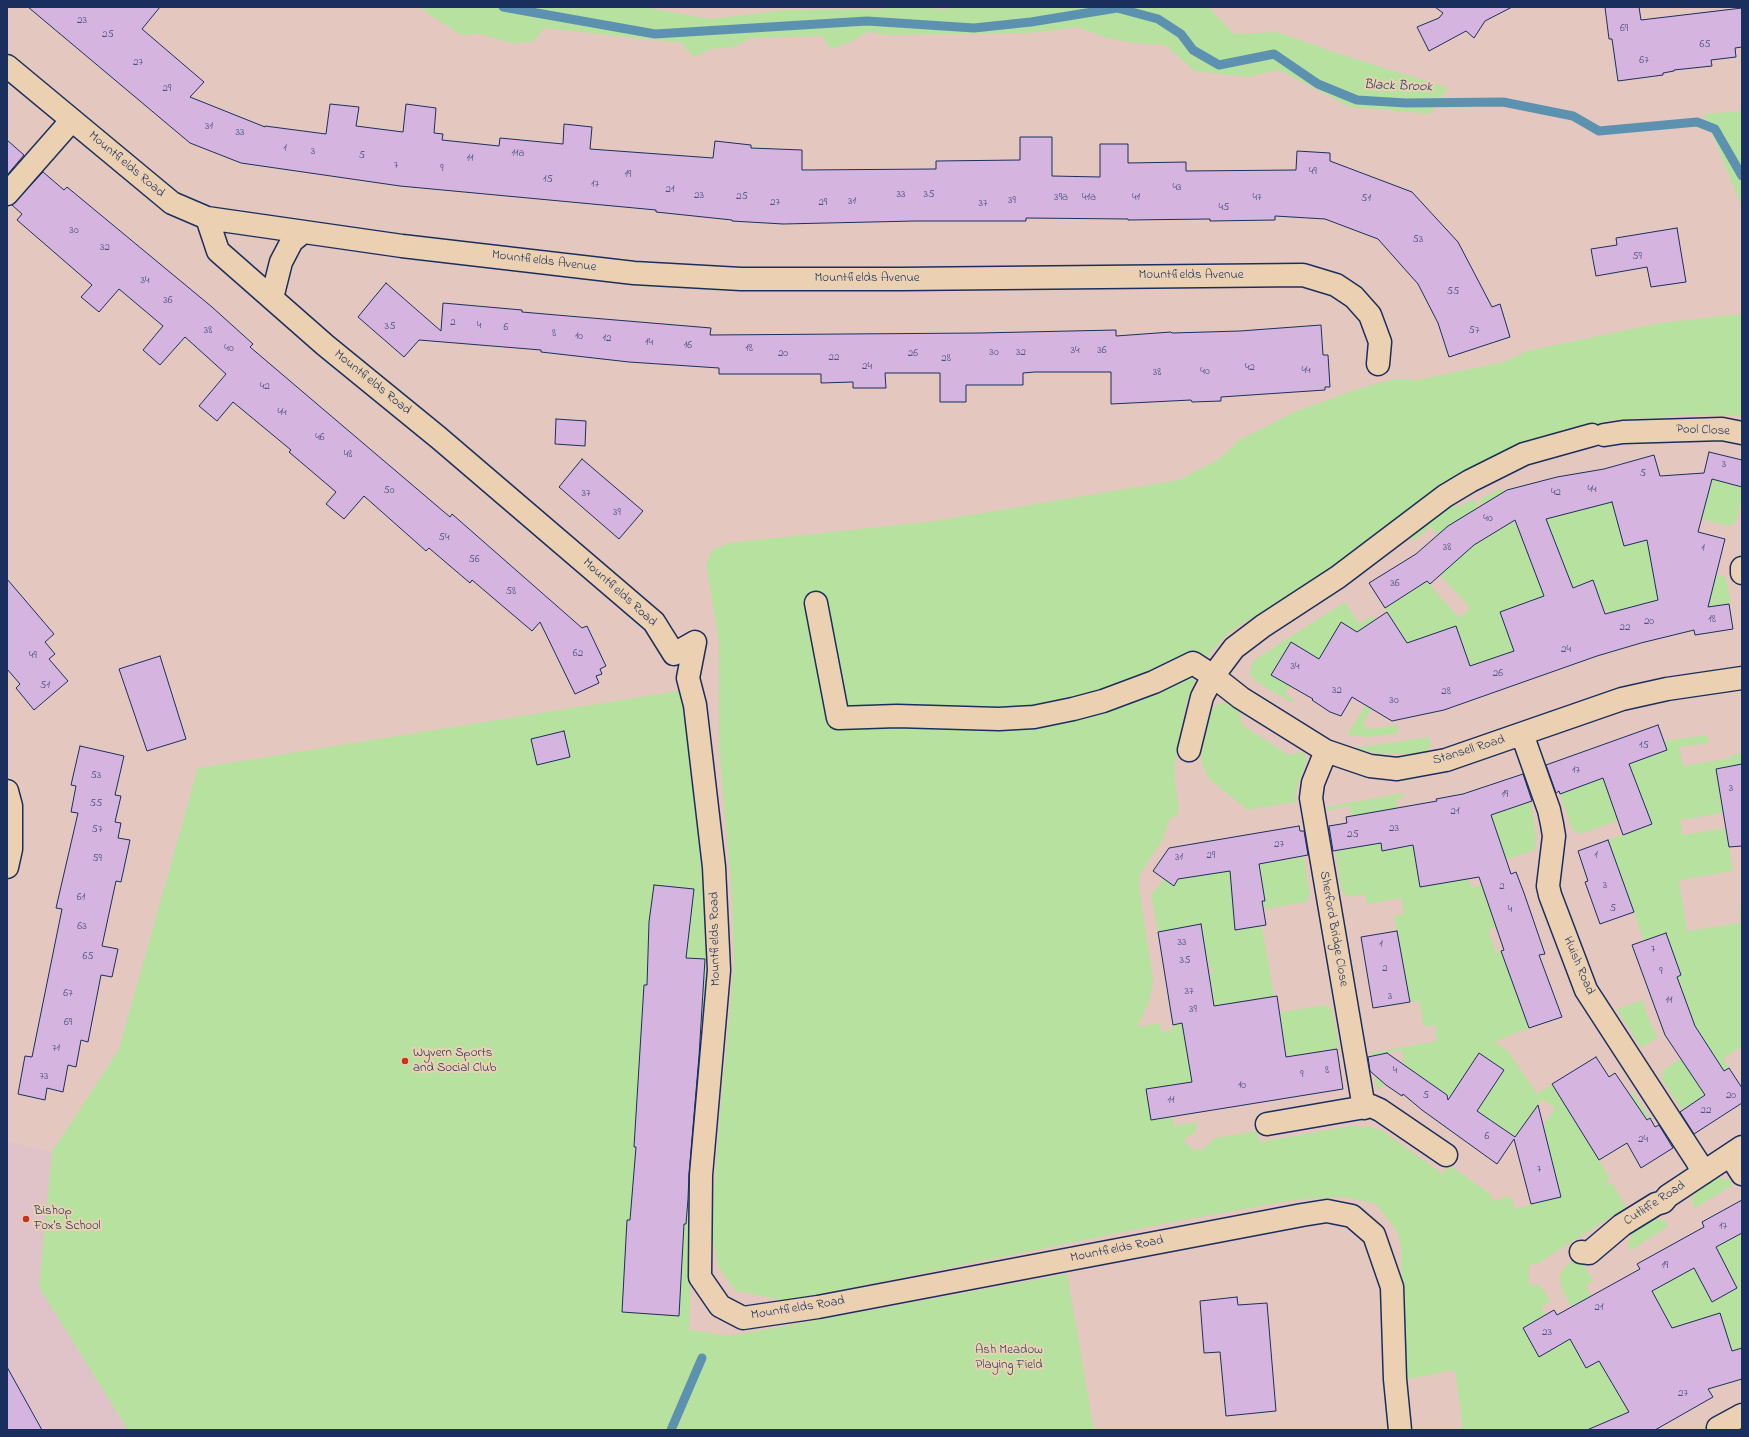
<!DOCTYPE html>
<style>
body{margin:0}
#map{position:relative;width:1749px;height:1437px;overflow:hidden;background:#e4c8c0;font-family:"Indie Flower",sans-serif}
canvas{display:block}
.frame{position:absolute;inset:0;border:8px solid #1b2f5e;pointer-events:none}
</style>
<div id="map">
<canvas width="1749" height="1437"></canvas>
<div class="frame"></div>
</div>
<script>
const ctx = document.querySelector('canvas').getContext('2d');
ctx.lineJoin = 'round';
function fill(path, color) { ctx.fillStyle = color; ctx.fill(path, 'evenodd'); }
const shape = rows => new Path2D(rows.map(r => 'M' + r).join(''));
function stroke(path, color, width, dash) { ctx.strokeStyle = color; ctx.lineWidth = width; ctx.lineCap = dash ? 'butt' : 'round'; ctx.setLineDash(dash || []); ctx.stroke(path); }
function label(font, color, halo, rows, align = 'center') {
  ctx.font = font + ' "Indie Flower",sans-serif'; ctx.lineWidth = 4; ctx.setLineDash([]); ctx.textBaseline = 'middle'; ctx.strokeStyle = halo; ctx.fillStyle = color; for (const [text, x, y, turn = 0] of rows) {
    ctx.save(); ctx.translate(x, y); ctx.rotate((+turn || 0) * Math.PI / 180); ctx.textAlign = isNaN(turn) ? turn : align; if (halo) ctx.strokeText(text, 0, 0); ctx.fillText(text, 0, 0); ctx.restore();
  }
}
fill(shape([
 [7,1141,52,1152,39,1287,128,1430,7,1430]
]), '#e0c2c9');
fill(shape([
 [421,7,642,7,710,19,786,10,883,9,889,7,924,7,946,10,951,7,1208,7,1234,34,1277,32,1337,53,1448,88,1430,114,1350,107,1279,70,1248,77,1195,71,1165,45,1133,43,1107,38,1077,27,1031,33,886,35,868,32,848,43,830,49,822,36,752,38,733,47,711,49,694,57,681,43,544,28,534,41,514,44,480,34,461,35,428,14],
 [1742,111,1742,207,1704,114],
 [1742,314,1742,416,1697,415,1612,420,1537,439,1517,447,1346,561,1229,632,1208,655,1195,680,1186,703,1175,762,1175,779,1179,812,1175,817,1170,818,1163,839,1140,874,1139,888,1153,981,1149,1002,1137,1027,1160,1023,1161,1032,1173,1030,1173,1025,1216,1018,1209,974,1213,973,1213,968,1209,969,1201,925,1158,932,1151,895,1164,879,1174,885,1183,872,1199,876,1230,871,1236,906,1265,901,1259,864,1304,857,1310,895,1306,902,1252,911,1234,919,1236,930,1262,926,1274,997,1264,1015,1325,1005,1332,1009,1339,1048,1287,1057,1280,1017,1189,1062,1192,1082,1146,1089,1172,1116,1174,1126,1198,1122,1194,1133,1183,1140,1194,1151,1198,1148,1201,1151,1215,1138,1257,1131,1259,1142,1351,1126,1371,1127,1381,1130,1443,1174,1450,1165,1490,1194,1493,1201,1511,1196,1514,1209,1561,1197,1550,1153,1537,1135,1555,1108,1542,1099,1515,1138,1477,1110,1504,1071,1480,1053,1450,1097,1417,1074,1404,1067,1402,1050,1377,1055,1382,1081,1384,1083,1379,1090,1376,1086,1371,1053,1437,1041,1435,1025,1424,1027,1419,1001,1410,1002,1394,916,1404,914,1401,898,1367,904,1365,894,1349,897,1342,892,1335,851,1376,844,1371,813,1352,816,1349,806,1327,811,1327,807,1403,793,1404,797,1396,799,1397,808,1383,851,1413,846,1420,887,1449,882,1467,875,1472,888,1481,885,1496,927,1488,930,1496,953,1501,951,1529,1028,1494,1042,1508,1051,1537,1094,1567,1075,1634,1094,1650,1118,1626,1143,1613,1151,1597,1126,1583,1134,1609,1177,1606,1186,1612,1183,1626,1207,1537,1264,1529,1265,1529,1285,1536,1285,1540,1286,1544,1290,1550,1302,1541,1307,1545,1315,1523,1328,1539,1357,1571,1339,1600,1360,1672,1329,1652,1291,1694,1268,1712,1302,1737,1288,1715,1247,1742,1233,1742,1348,1621,1398,1640,1430,1636,1430,1629,1412,1585,1430,1463,1430,1455,1370,1402,1380,1402,1280,1401,1247,1398,1233,1382,1211,1373,1203,1345,1197,1299,1199,1167,1223,787,1301,736,1291,719,1268,711,1235,720,1114,734,967,732,895,719,748,719,642,706,564,712,550,729,543,935,521,1179,480,1219,459,1238,441,1292,413,1355,390,1390,380,1417,380,1504,362,1527,351,1660,323],
 [1703,477,1742,487,1742,497,1736,522,1729,526,1673,512,1681,560,1718,569,1716,575,1725,577,1726,579,1731,603,1691,610,1653,569,1658,600,1610,613,1603,608,1593,581,1567,590,1542,643,1528,602,1500,612,1514,651,1470,666,1456,626,1441,631,1456,672,1412,642,1407,643,1398,646,1372,708,1364,721,1365,727,1369,729,1397,725,1398,733,1369,737,1347,735,1366,705,1341,623,1319,659,1291,642,1271,674,1290,686,1285,694,1294,700,1292,703,1255,681,1250,673,1251,667,1254,660,1345,602,1359,624,1372,616,1390,644,1403,636,1385,608,1421,585,1406,560,1407,559,1459,618,1470,608,1440,575,1473,545,1453,522,1438,535,1431,527,1412,542,1413,533,1451,504,1458,507,1474,499,1479,507,1478,543,1514,521,1499,496,1482,505,1479,500,1501,488,1534,570,1562,559,1542,512,1578,502,1581,510,1612,502,1624,546,1639,542],
 [684,690,708,941,695,1149,689,1330,730,1336,1067,1274,1094,1430,128,1430,39,1287,52,1152,119,1049,198,768],
 [1224,703,1229,705,1239,711,1242,725,1289,755,1301,752,1305,754,1306,760,1305,766,1298,784,1295,795,1296,802,1247,810,1244,807,1210,780,1203,767,1201,757,1211,710,1218,704],
 [1707,735,1709,743,1679,747,1683,766,1732,758,1731,755,1742,753,1742,764,1716,769,1723,813,1680,820,1682,835,1726,828,1733,871,1679,880,1687,931,1741,923,1739,907,1742,912,1742,1046,1723,1059,1729,1068,1710,1080,1715,1089,1682,1110,1662,1080,1663,1070,1706,1043,1689,1017,1664,1033,1660,1022,1690,1011,1679,981,1649,992,1647,987,1681,975,1644,941,1608,840,1651,824,1630,764,1666,751,1663,741],
 [1429,737,1431,745,1427,751,1413,754,1378,754,1355,748],
 [1603,778,1618,820,1581,834,1572,829,1560,794],
 [1530,802,1536,833,1535,850,1506,860,1491,815],
 [1642,1000,1651,1025,1658,1037,1641,1048,1617,1009],
 [1719,1178,1730,1180,1732,1185,1694,1209,1692,1201,1695,1192,1715,1179],
 [1656,1219,1666,1221,1668,1226,1630,1251,1628,1243,1632,1234,1651,1220],
 [1579,1256,1593,1281,1586,1286,1591,1296,1571,1307,1561,1287,1560,1279,1561,1272,1566,1266]
]), '#b6e19e');
stroke(shape([
 [503,7,655,34,867,21,974,28,1031,22,1117,8,1158,19,1181,34,1193,50,1219,65,1274,54,1318,84,1357,100,1406,103,1503,102,1573,116,1599,131,1697,122,1715,129,1742,176],
 [671,1430,702,1358]
]), '#5c92b0', 9);
const building = shape([
 [28,7,160,7,142,29,204,82,190,97,265,127,265,126,326,134,330,104,359,107,356,126,403,132,406,104,436,108,434,133,443,134,442,140,499,146,500,138,563,144,564,124,592,127,590,149,713,158,715,141,751,145,751,148,802,150,802,170,936,169,936,161,1020,160,1020,137,1052,137,1052,176,1100,177,1100,144,1128,144,1128,163,1186,162,1186,171,1296,170,1297,151,1330,153,1330,161,1412,192,1458,242,1492,307,1500,304,1510,337,1449,357,1438,323,1418,284,1378,239,1325,219,1275,216,1275,220,1210,221,1210,219,1128,220,1128,219,1026,218,1026,221,915,221,783,224,732,221,732,220,656,212,656,210,400,186,241,163,190,143,28,7],
 [1435,7,1512,7,1485,21,1474,38,1466,31,1429,51,1417,27,1439,18,1443,13,1435,7],
 [1605,7,1639,7,1641,20,1742,8,1742,47,1735,48,1736,57,1711,60,1712,66,1674,70,1674,71,1663,73,1663,75,1618,81,1612,39,1609,39,1605,7],
 [7,140,24,155,7,175,7,140],
 [43,172,64,190,67,187,212,307,253,344,250,347,450,517,452,514,582,628,587,626,606,666,600,669,602,674,596,676,599,683,575,694,540,622,532,631,472,580,470,583,429,548,426,551,364,496,344,519,326,504,336,492,289,452,291,450,233,402,217,421,199,406,226,374,185,337,160,365,143,350,163,326,119,289,99,312,81,297,92,285,17,220,22,214,12,205,43,172],
 [1677,228,1686,282,1651,287,1647,267,1596,276,1591,249,1617,245,1616,238,1677,228],
 [386,283,441,331,443,303,522,310,522,312,568,316,711,328,710,335,980,333,1116,330,1116,336,1171,332,1172,333,1240,331,1321,325,1323,355,1328,355,1330,387,1325,387,1325,390,1221,397,1221,401,1192,402,1191,400,1111,404,1111,372,1035,372,1023,373,1023,385,966,385,966,402,940,402,940,373,885,373,886,388,853,388,853,382,821,383,821,374,719,374,719,368,629,362,541,352,541,350,419,340,404,357,358,317,386,283],
 [556,419,586,421,585,446,555,444,556,419],
 [1709,452,1742,460,1742,487,1712,479,1698,532,1725,539,1708,607,1729,604,1733,629,1695,635,1694,630,1641,643,1597,656,1444,710,1392,721,1352,697,1341,716,1330,712,1312,700,1313,699,1271,675,1291,642,1319,659,1341,622,1357,632,1387,612,1407,643,1456,626,1470,666,1514,651,1500,612,1544,596,1515,520,1474,545,1430,584,1427,581,1385,608,1369,583,1416,554,1448,526,1507,490,1557,477,1604,469,1654,455,1660,476,1704,473,1709,452],
 [1612,502,1624,546,1647,540,1658,600,1605,614,1593,580,1573,588,1546,519,1612,502],
 [582,459,643,511,619,539,559,487,582,459],
 [7,579,54,634,45,642,55,654,49,659,68,681,34,710,16,688,20,684,7,669,7,579],
 [160,656,186,739,147,751,119,669,160,656],
 [1658,725,1667,750,1629,764,1652,824,1623,835,1603,778,1560,794,1559,791,1556,793,1546,765,1658,725],
 [564,731,570,757,537,765,531,739,564,731],
 [80,746,124,756,115,795,121,796,115,822,121,823,118,838,130,840,121,882,116,881,102,946,118,949,112,977,101,975,88,1042,81,1040,76,1067,68,1065,63,1092,47,1088,45,1100,18,1094,25,1056,32,1057,62,909,56,908,78,813,71,812,76,786,71,785,80,746],
 [1742,764,1742,846,1729,847,1716,769,1742,764],
 [1523,774,1532,801,1491,815,1511,874,1516,872,1524,893,1545,954,1539,955,1562,1017,1529,1028,1501,951,1504,950,1479,877,1420,887,1413,845,1382,851,1381,843,1333,851,1329,826,1347,823,1346,817,1437,801,1436,799,1463,794,1523,774],
 [1299,826,1300,831,1304,831,1308,855,1259,864,1265,901,1262,901,1266,925,1235,930,1230,871,1178,879,1174,886,1153,871,1169,848,1299,826],
 [1608,840,1634,912,1600,924,1585,882,1588,881,1578,851,1608,840],
 [654,885,694,889,686,958,705,959,699,1056,689,1174,688,1199,686,1224,684,1224,679,1316,622,1312,627,1220,630,1220,636,1147,634,1147,644,985,647,985,649,922,654,885],
 [1201,924,1214,1006,1277,996,1286,1057,1337,1049,1343,1089,1151,1120,1146,1089,1192,1082,1182,1023,1173,1025,1158,932,1201,924],
 [1397,931,1410,1002,1373,1008,1361,937,1397,931],
 [1666,933,1681,975,1677,977,1695,1026,1724,1071,1729,1068,1742,1088,1742,1103,1694,1134,1680,1112,1705,1095,1665,1035,1632,945,1666,933],
 [1387,1053,1447,1095,1448,1100,1479,1053,1504,1070,1477,1111,1515,1137,1538,1105,1561,1197,1531,1204,1514,1139,1497,1164,1422,1110,1403,1094,1402,1096,1386,1085,1370,1071,1368,1057,1387,1053],
 [1596,1057,1609,1077,1615,1073,1647,1120,1650,1118,1655,1127,1659,1125,1673,1148,1641,1168,1627,1143,1599,1160,1552,1084,1596,1057],
 [1742,1200,1742,1233,1716,1247,1737,1288,1712,1302,1694,1268,1652,1291,1672,1328,1720,1313,1732,1351,1742,1348,1742,1379,1708,1389,1713,1397,1655,1430,1587,1430,1629,1412,1599,1361,1586,1368,1570,1339,1539,1357,1523,1328,1554,1310,1557,1315,1640,1269,1637,1264,1704,1227,1702,1222,1742,1200],
 [1237,1297,1238,1305,1267,1303,1276,1411,1226,1416,1220,1352,1204,1353,1200,1301,1237,1297],
 [7,1367,42,1430,7,1430,7,1367]
]);
fill(building, '#d5b4df');
stroke(building, '#1b2f5e', 1);
const minor = shape([
 [7,66,172,203,207,218,218,251,325,345,439,438,654,622,674,654,695,642,688,678,695,705,714,867,719,970,701,1175,700,1277,720,1306,743,1318,818,1307,1302,1215,1327,1211,1352,1216,1374,1235,1392,1287,1395,1379,1400,1430],
 [7,194,72,120],
 [207,218,402,246,634,273,741,279,901,279,1303,275,1336,285,1354,297,1370,315,1380,342,1378,364],
 [272,298,281,262,292,241,303,232],
 [1604,435,1623,432,1722,429,1742,433],
 [1742,568,1742,573],
 [816,603,838,718,897,716,999,719,1034,717,1073,709,1103,701,1154,682,1193,663,1213,676,1241,698,1326,751,1370,766,1397,769,1446,760,1622,699,1667,689,1742,678],
 [1522,734,1549,810,1552,824,1554,836,1548,886,1550,895,1586,990,1697,1161,1703,1173],
 [1189,750,1202,697,1213,676,1234,648,1263,626,1338,577,1445,496,1470,481,1524,454,1592,435],
 [1326,751,1313,783,1311,798,1364,1108],
 [7,791,11,806,11,849,7,867],
 [1267,1124,1371,1106,1380,1110,1446,1155],
 [1730,1155,1742,1174],
 [1581,1252,1589,1253,1622,1225,1656,1204,1663,1202,1668,1196,1742,1147],
 [1718,1428,1742,1415]
]);
stroke(minor, '#1b2f5e', 25);
stroke(minor, '#ebd1b2', 22);
for (const [x, y, r, color] of [
 [405,1061,4,"#c8321e"],
 [26,1219,4,"#c8321e"]
]) { const dot = new Path2D(); dot.arc(x, y, r, 0, 2 * Math.PI); ctx.fillStyle = color; ctx.fill(dot); stroke(dot, '#ebd1b2', 1.5); }
label('11px', '#4a507e', null, [
 ["23",82,21],
 ["69",1624,29],
 ["25",108,35],
 ["65",1705,45],
 ["67",1644,61],
 ["27",138,63],
 ["29",167,89],
 ["31",209,127],
 ["33",240,133],
 ["1",285,149],
 ["3",313,152],
 ["11a",518,154],
 ["5",362,156],
 ["11",470,159],
 ["7",396,166],
 ["9",442,169],
 ["49",1313,172],
 ["19",628,175],
 ["15",548,180],
 ["17",595,185],
 ["43",1177,188],
 ["21",670,190],
 ["33",901,195],
 ["35",929,195],
 ["23",699,196],
 ["25",742,197],
 ["39a",1061,198],
 ["41a",1089,198],
 ["41",1136,198],
 ["47",1257,198],
 ["51",1366,199],
 ["39",1012,201],
 ["31",852,202],
 ["27",775,203],
 ["29",823,203],
 ["37",983,204],
 ["45",1224,208],
 ["30",74,231],
 ["53",1418,240],
 ["32",105,248],
 ["59",1637,257],
 ["34",145,281],
 ["55",1453,292],
 ["36",168,301],
 ["2",453,323],
 ["4",479,326],
 ["35",390,327],
 ["6",506,328],
 ["38",208,331],
 ["57",1474,331],
 ["8",554,334],
 ["10",579,337],
 ["12",607,339],
 ["14",649,343],
 ["16",688,346],
 ["40",229,349],
 ["18",749,349],
 ["34",1075,351],
 ["36",1102,351],
 ["30",994,353],
 ["32",1021,353],
 ["20",783,354],
 ["26",913,354],
 ["22",834,358],
 ["28",946,359],
 ["24",867,367],
 ["42",1250,368],
 ["44",1306,371],
 ["40",1205,372],
 ["38",1157,373],
 ["42",265,387],
 ["44",282,413],
 ["46",320,438],
 ["48",348,455],
 ["3",1724,465],
 ["5",1643,474],
 ["44",1592,490],
 ["50",389,491],
 ["42",1556,493],
 ["37",586,494],
 ["39",617,513],
 ["40",1488,519],
 ["54",444,538],
 ["38",1447,548],
 ["1",1703,549],
 ["56",474,560],
 ["36",1395,584],
 ["58",511,592],
 ["18",1712,620],
 ["20",1649,622],
 ["22",1625,628],
 ["24",1566,650],
 ["62",578,654],
 ["49",33,656],
 ["34",1295,667],
 ["26",1498,674],
 ["51",45,686],
 ["32",1337,691],
 ["28",1446,692],
 ["30",1394,701],
 ["15",1644,746],
 ["17",1576,771],
 ["53",96,776],
 ["3",1731,789],
 ["19",1505,795],
 ["55",96,804],
 ["21",1455,812],
 ["23",1394,829],
 ["57",97,830],
 ["25",1353,835],
 ["27",1279,845],
 ["29",1211,856],
 ["1",1596,856],
 ["31",1179,858],
 ["59",97,859],
 ["3",1605,886],
 ["2",1502,887],
 ["61",81,898],
 ["5",1613,909],
 ["4",1510,910],
 ["63",82,927],
 ["33",1182,943],
 ["1",1381,945],
 ["7",1653,950],
 ["65",88,957],
 ["35",1185,961],
 ["2",1385,969],
 ["9",1661,972],
 ["37",1189,992],
 ["67",68,994],
 ["3",1390,997],
 ["11",1669,1001],
 ["39",1193,1010],
 ["69",68,1023],
 ["71",56,1049],
 ["8",1327,1071],
 ["4",1395,1071],
 ["9",1302,1075],
 ["73",44,1077],
 ["10",1242,1086],
 ["5",1426,1096],
 ["20",1731,1096],
 ["11",1171,1101],
 ["22",1706,1111],
 ["6",1487,1137],
 ["24",1643,1140],
 ["7",1539,1170],
 ["17",1723,1227],
 ["19",1665,1266],
 ["21",1599,1308],
 ["23",1547,1333],
 ["27",1683,1394]
]);
label('13px', '#1b2f5e', '#ebd1b2', [
 ["Mountfields Road",126,165,40],
 ["Mountfields Avenue",544,262,7],
 ["Mountfields Avenue",1191,276],
 ["Mountfields Avenue",867,279],
 ["Mountfields Road",372,383,39],
 ["Pool Close",1703,431,2],
 ["Mountfields Road",619,593,42],
 ["Stansell Road",1469,751,-17],
 ["Sherford Bridge Close",1333,929,80],
 ["Mountfields Road",716,939,-91],
 ["Huish Road",1578,966,67],
 ["Cutliffe Road",1655,1204,-33],
 ["Mountfields Road",1117,1250,-11],
 ["Mountfields Road",798,1309,-9]
]);
label('13px', '#1b2f5e', '#ebd1b2', [
 ["Wyvern Sports",413,1054],
 ["and Social Club",413,1069],
 ["Bishop",34,1212],
 ["Fox's School",34,1227]
], 'left');
label('13px', '#2a4164', '#ebd1b2', [
 ["Ash Meadow",1009,1351],
 ["Playing Field",1009,1366]
]);
label('italic 14px', '#26406c', '#ebd1b2', [
 ["Black Brook",1398,87,2]
]);
</script>
